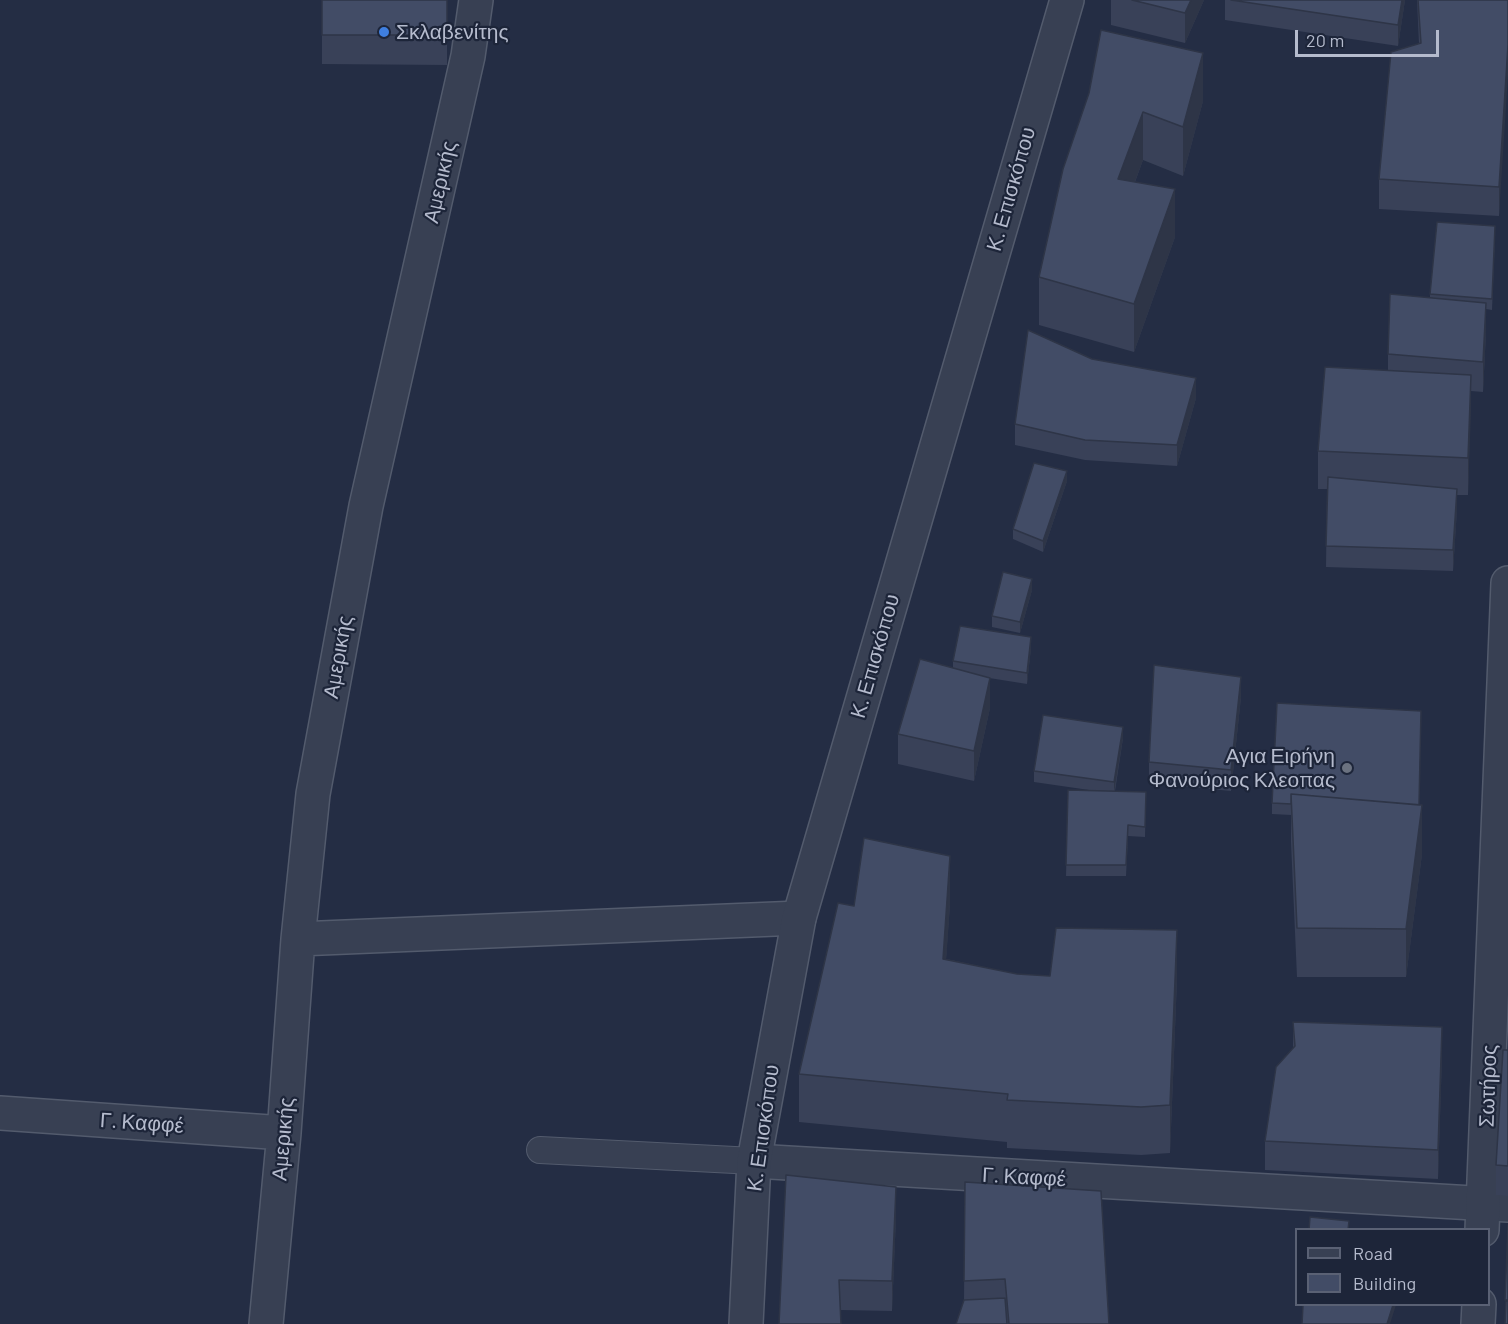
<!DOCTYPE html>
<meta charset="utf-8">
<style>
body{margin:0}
#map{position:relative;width:1508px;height:1324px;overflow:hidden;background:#242d44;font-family:Barlow,sans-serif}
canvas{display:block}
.legend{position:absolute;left:1295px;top:1228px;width:195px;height:78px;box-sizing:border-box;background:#1d2539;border:2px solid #5a6174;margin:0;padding:8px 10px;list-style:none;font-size:18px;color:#b5bbcd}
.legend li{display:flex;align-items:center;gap:12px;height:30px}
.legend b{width:30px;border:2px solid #5a6174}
.scale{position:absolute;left:1295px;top:30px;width:144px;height:27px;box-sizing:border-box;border:3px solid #b5bbcd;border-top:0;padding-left:8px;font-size:18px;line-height:21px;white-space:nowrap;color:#b5bbcd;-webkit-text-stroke:4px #1d2539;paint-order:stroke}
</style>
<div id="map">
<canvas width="1508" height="1324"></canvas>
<ul class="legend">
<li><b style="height:8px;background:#384053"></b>Road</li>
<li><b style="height:16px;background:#424c66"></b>Building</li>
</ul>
<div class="scale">20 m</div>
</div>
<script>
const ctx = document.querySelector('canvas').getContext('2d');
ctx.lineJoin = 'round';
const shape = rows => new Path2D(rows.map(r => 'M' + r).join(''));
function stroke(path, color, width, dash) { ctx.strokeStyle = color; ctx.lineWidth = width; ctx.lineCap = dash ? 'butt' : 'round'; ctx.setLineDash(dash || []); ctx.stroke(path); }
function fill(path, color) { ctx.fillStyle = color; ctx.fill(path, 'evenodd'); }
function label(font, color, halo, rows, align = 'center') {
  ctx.font = font + ' Barlow,sans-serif'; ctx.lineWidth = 4.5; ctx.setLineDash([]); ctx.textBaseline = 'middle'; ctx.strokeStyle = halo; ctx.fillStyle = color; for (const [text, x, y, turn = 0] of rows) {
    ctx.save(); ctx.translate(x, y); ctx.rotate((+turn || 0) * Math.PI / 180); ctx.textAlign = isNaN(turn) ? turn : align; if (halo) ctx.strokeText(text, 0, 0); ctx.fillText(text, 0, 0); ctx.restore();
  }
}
const service = shape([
 [540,1150,754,1161]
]);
const minor = shape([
 [298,939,799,918],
 [0,1113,284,1133],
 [754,1161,1508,1205],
 [266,1324,284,1133,298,939,313,794,366,506,468,56,476,0]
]);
const tertiary = shape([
 [1482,1230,1508,583],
 [746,1324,754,1161,799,918,1067,0],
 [1478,1324,1479,1304]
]);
stroke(service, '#535b6d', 28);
stroke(minor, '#535b6d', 36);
stroke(tertiary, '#535b6d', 36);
stroke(service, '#384053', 26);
stroke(minor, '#384053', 33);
stroke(tertiary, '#384053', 33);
fill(shape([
 [322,0,447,0,447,65,322,64],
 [1111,0,1204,0,1185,43,1111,25],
 [1225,0,1405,0,1398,46,1225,20],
 [1417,0,1508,0,1499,216,1379,209,1379,179,1419,44],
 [1089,93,1203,101,1183,176,1143,160,1135,182,1175,237,1134,352,1039,325,1039,277],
 [1495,236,1492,310,1486,309,1486,332,1483,392,1471,391,1468,495,1457,495,1457,509,1453,571,1326,567,1327,489,1318,489,1318,451,1388,370,1388,354,1430,297,1430,294],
 [1092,359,1196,398,1177,466,1085,460,1015,445,1015,424],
 [1067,481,1043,552,1013,539,1013,529],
 [1032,590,1020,633,992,627,992,616],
 [1031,648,1027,684,983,677,990,708,974,781,898,764,898,734,953,668,953,661],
 [1241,697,1231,791,1149,783,1149,762],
 [1123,738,1115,791,1146,792,1145,837,1128,836,1126,876,1066,876,1068,790,1096,791,1034,782,1034,771],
 [1272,803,1419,805,1422,854,1406,977,1297,977,1291,842,1291,815,1272,814],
 [950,904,946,959,1017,974,1050,976,1177,979,1170,1153,1141,1155,1007,1148,1007,1142,799,1122,799,1074,854,906],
 [1293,1022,1442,1056,1438,1179,1265,1170,1265,1141,1293,1048],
 [1508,1050,1508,1196,1496,1195,1496,1165],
 [965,1182,1109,1324,956,1324,964,1300],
 [896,1217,892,1311,841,1310,779,1324]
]), '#394158');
fill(shape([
 [1191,0,1204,0,1185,43,1185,13],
 [1402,0,1405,0,1398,46,1398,25],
 [1508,45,1508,75,1499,216,1499,187],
 [1203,53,1203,101,1183,176,1183,127],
 [1143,112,1143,160,1118,227,1118,179],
 [1175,189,1175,237,1134,352,1134,304],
 [1486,303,1486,332,1483,392,1483,362],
 [1471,375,1471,412,1468,495,1468,458],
 [1196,378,1196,398,1177,466,1177,445],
 [1067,471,1067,481,1043,552,1043,541],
 [1457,489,1457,509,1453,571,1453,550],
 [1032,579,1032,590,1020,633,1020,622],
 [1031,637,1031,648,1027,684,1027,673],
 [1241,677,1241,697,1231,791,1231,770],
 [990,678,990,708,974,781,974,751],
 [1123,727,1123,738,1114,793,1114,782],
 [1422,805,1422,854,1406,977,1406,929],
 [950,856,950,904,943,1007,943,959],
 [1177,930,1177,979,1170,1153,1170,1105],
 [1442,1027,1442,1056,1438,1179,1438,1150],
 [896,1187,896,1217,892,1311,892,1281],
 [1393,1305,1396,1305,1390,1324,1387,1324]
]), '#2e3547');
const building = shape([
 [322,0,447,0,447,35,322,35,322,0],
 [1132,0,1191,0,1185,13,1132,0],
 [1231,0,1402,0,1398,25,1231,0],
 [1418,0,1508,0,1508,45,1499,187,1379,179,1391,52,1421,43,1418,0],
 [1101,30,1203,53,1183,127,1143,112,1118,179,1175,189,1134,304,1039,277,1063,169,1089,93,1101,30],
 [1437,222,1495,226,1492,299,1430,294,1437,222],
 [1390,294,1486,303,1483,362,1388,354,1390,294],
 [1028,330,1092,359,1196,378,1177,445,1085,440,1015,424,1028,330],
 [1325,367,1471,375,1468,458,1318,451,1325,367],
 [1034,463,1067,471,1043,541,1013,529,1034,463],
 [1328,477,1457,489,1453,550,1326,546,1328,477],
 [1003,572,1032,579,1020,622,992,616,1003,572],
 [960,626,1031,637,1027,673,953,661,960,626],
 [920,659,990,678,974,751,898,734,920,659],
 [1154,665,1241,677,1231,770,1149,762,1154,665],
 [1277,703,1421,711,1419,805,1291,794,1291,804,1272,803,1277,703],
 [1043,715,1123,727,1114,782,1034,771,1043,715],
 [1068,790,1146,792,1145,827,1128,825,1126,865,1066,865,1068,790],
 [1291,794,1422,805,1406,929,1297,928,1291,794],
 [864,838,950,856,943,959,1017,974,1050,976,1056,928,1177,930,1170,1105,1141,1107,1007,1100,1008,1094,799,1074,838,903,854,906,864,838],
 [1293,1022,1442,1027,1438,1150,1265,1141,1276,1067,1295,1046,1293,1022],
 [1503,1050,1508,1050,1508,1166,1496,1165,1503,1050],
 [786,1175,896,1187,892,1281,839,1280,841,1324,779,1324,786,1175],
 [965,1182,1101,1191,1109,1324,1009,1324,1005,1279,964,1281,965,1182],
 [1310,1217,1349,1221,1348,1230,1309,1230,1310,1217],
 [1508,1225,1508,1300,1505,1300,1508,1225],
 [1005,1298,1007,1324,956,1324,964,1300,1005,1298],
 [1506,1301,1508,1301,1508,1324,1505,1324,1506,1301],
 [1303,1305,1393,1305,1387,1324,1302,1324,1303,1305]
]);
fill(building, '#424c66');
stroke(building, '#2e3547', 1.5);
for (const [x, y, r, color] of [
 [384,32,6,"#3f7fe0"],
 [1347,768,6,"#6b7280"]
]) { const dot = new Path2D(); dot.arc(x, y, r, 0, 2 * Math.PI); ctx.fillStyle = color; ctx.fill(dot); stroke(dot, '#1d2539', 2); }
label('21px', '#b5bbcd', '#1d2539', [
 ["Σκλαβενίτης",396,32],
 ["Αγια Ειρήνη",1335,756,"right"],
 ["Φανούριος Κλεοπας",1335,780,"right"]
], 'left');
label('21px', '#b5bbcd', '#1d2539', [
 ["Αμερικής",440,182,-77],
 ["Κ. Επισκόπου",1011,189,-74],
 ["Κ. Επισκόπου",875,656,-74],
 ["Αμερικής",338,657,-80],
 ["Σωτήρος",1488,1086,-88],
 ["Γ. Καφφέ",142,1123,4],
 ["Κ. Επισκόπου",763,1128,-82],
 ["Αμερικής",283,1139,-85],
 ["Γ. Καφφέ",1024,1177,3]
]);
</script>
